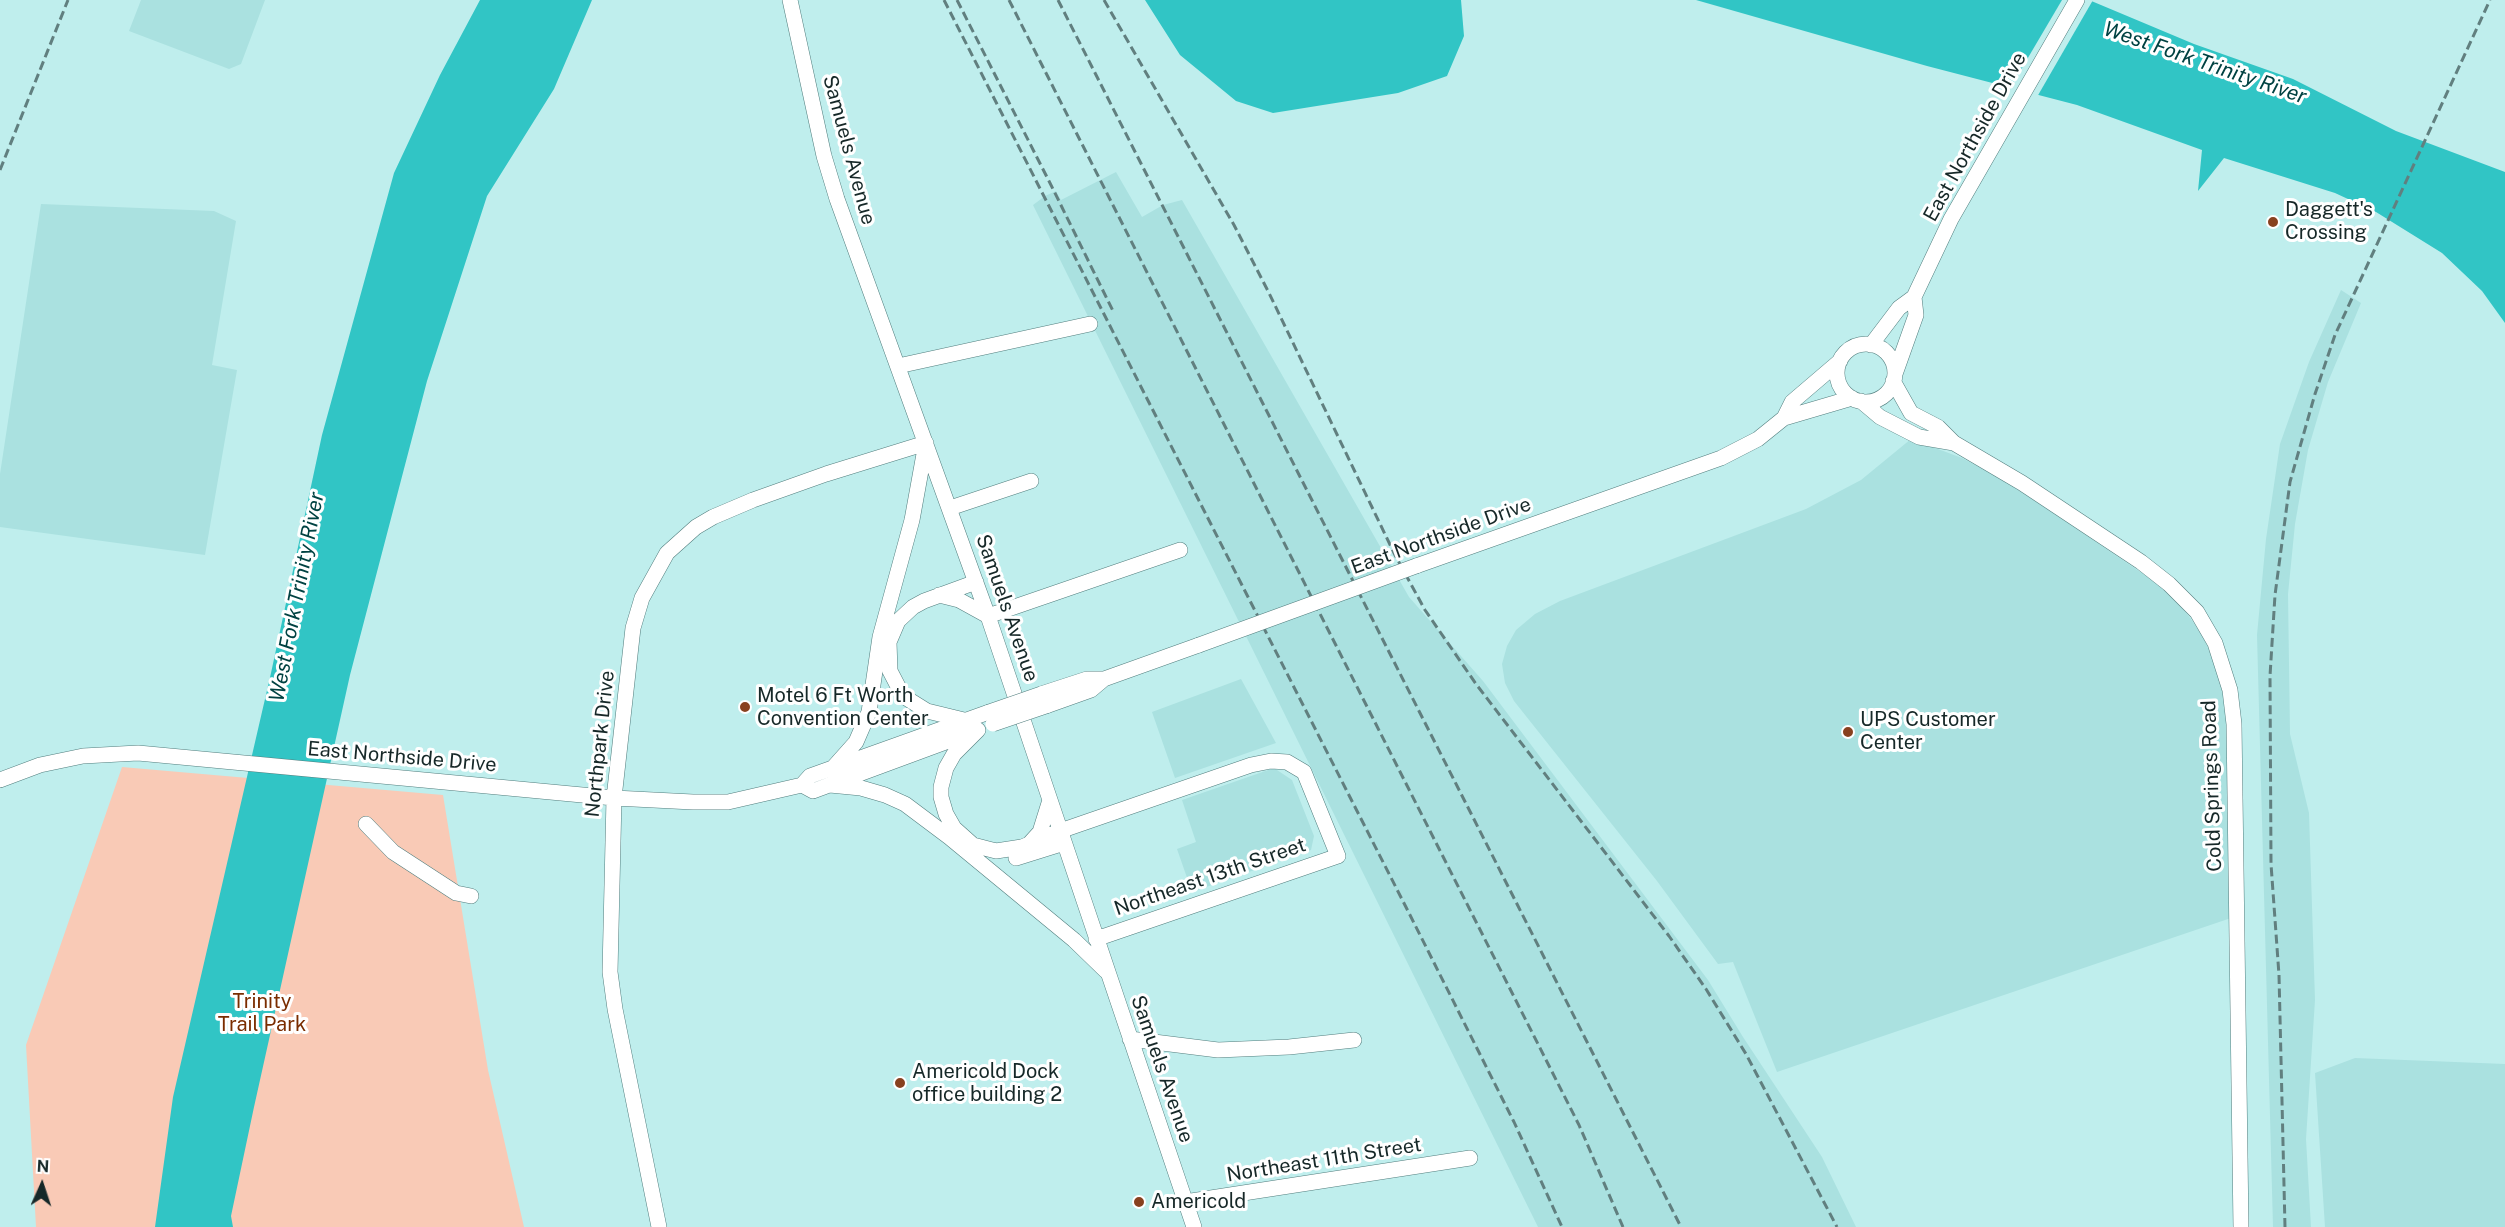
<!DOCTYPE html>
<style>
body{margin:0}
#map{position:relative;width:2505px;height:1227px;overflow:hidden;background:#bfeeed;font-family:"Public Sans",sans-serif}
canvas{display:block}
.north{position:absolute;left:12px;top:1155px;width:60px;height:60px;-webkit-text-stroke:4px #fff;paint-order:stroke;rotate:3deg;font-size:16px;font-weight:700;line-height:24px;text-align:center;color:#162828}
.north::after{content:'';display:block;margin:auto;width:21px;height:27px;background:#162828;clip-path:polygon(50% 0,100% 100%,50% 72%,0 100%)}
</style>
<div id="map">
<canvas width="2505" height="1227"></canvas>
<div class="north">N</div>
</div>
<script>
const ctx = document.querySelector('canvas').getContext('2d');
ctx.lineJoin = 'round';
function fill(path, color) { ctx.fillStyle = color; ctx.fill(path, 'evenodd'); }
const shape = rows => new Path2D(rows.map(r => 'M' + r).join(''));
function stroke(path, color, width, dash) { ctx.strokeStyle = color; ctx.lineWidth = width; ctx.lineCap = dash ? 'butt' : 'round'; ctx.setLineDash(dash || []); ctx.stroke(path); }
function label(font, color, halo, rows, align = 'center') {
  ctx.font = font + ' "Public Sans",sans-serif'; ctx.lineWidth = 6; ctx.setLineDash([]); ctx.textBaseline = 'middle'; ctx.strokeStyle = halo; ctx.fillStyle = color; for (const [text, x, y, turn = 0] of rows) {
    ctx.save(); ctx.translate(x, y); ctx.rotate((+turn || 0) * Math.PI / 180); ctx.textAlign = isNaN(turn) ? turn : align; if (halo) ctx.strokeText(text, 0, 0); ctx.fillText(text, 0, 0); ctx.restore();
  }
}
fill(shape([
 [141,0,265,0,241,64,229,69,129,31],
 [1116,172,1142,217,1163,205,1182,200,1409,597,1483,681,1708,980,1743,1037,1822,1157,1856,1227,1538,1227,1033,205,1045,196,1056,191,1061,200],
 [41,204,214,211,236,221,212,365,237,370,205,555,0,527,0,474],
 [2341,290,2361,303,2328,382,2308,450,2295,524,2288,594,2290,734,2309,813,2315,1000,2306,1139,2311,1227,2273,1227,2257,635,2266,539,2280,444,2309,362],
 [1911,439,1962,458,1998,477,2055,514,2149,578,2174,598,2191,619,2203,637,2215,663,2221,683,2226,710,2231,918,1777,1072,1733,962,1718,964,1657,881,1514,701,1505,683,1502,664,1507,646,1516,630,1535,614,1560,601,1806,509,1861,480],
 [1241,679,1276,743,1175,778,1152,712],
 [1274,768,1292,780,1314,836,1311,850,1192,892,1177,849,1196,842,1182,800],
 [2355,1058,2505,1064,2505,1227,2325,1227,2315,1073]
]), '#aae1e0');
fill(shape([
 [122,767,443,795,488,1070,524,1227,36,1227,26,1045]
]), '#f9cab6');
fill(shape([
 [480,0,592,0,554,89,487,196,427,381,350,675,254,1107,231,1216,233,1227,155,1227,173,1097,271,673,322,435,394,173,440,75],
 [1145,0,1461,0,1464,36,1447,76,1398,93,1273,113,1236,101,1180,55],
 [1696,0,2089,0,2194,44,2293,79,2396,131,2505,172,2505,323,2482,291,2442,253,2376,212,2335,193,2224,158,2198,191,2202,150,2077,105,1927,66]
]), '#31c5c5');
fill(shape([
 [2062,0,2093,0,2037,97,2009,90]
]), '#bfeeed');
const minor = shape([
 [790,0,824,156,837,199,988,616,1194,1227],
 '1837 373a29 29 0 1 1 58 0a29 29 0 1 1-58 0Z',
 [1871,345,1899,308,1914,297,1951,219,2077,0],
 [898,366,1090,324],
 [1895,374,1916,315,1914,297],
 [1893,381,1911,413,1938,427,1954,443,2022,483,2141,562,2169,584,2197,612,2215,643,2230,690,2234,724,2241,1227],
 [1861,401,1880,417,1919,437,1954,443],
 [1784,418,1792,402,1840,361],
 [950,508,1031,481],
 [1416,566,1721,458,1758,439,1784,418,1852,398],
 [939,595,959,600,988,616],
 [988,616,1180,550],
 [1041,694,1087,679,1104,679],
 [1046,706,1091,690,1104,679,1199,645],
 [964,720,927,711,903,696,890,671,889,642,898,621,913,607,924,601,976,582],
 [978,730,954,754,946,768,941,787,941,797,946,814,954,828,973,845,996,851,1022,847,1060,831,1251,765,1271,761,1287,762,1304,772,1338,856,1096,939],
 [0,780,40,765,83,756,138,753,614,798,693,802,728,802,802,785,810,776,989,712],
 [802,785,813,791,970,733],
 [830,785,861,788,885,795,905,804,949,837,1074,940,1106,971],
 [366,824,393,852,456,893,471,896],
 [1030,843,1040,832,1050,800],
 [1016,858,1064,843],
 [1130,1039,1218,1050,1289,1047,1354,1040],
 [1185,1202,1470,1158],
 [659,1227,615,1009,610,972,614,798,633,628,642,598,667,553,696,527,713,517,753,500,826,474,926,443,912,520,880,637,869,712,856,742,831,770]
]);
stroke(minor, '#527e7e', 16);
stroke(minor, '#fff', 15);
stroke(shape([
 [944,0,1410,915,1514,1122,1562,1227],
 [957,0,1053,189,1113,311],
 [1009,0,1579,1125,1623,1227],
 [1058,0,1681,1227],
 [1104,0,1234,225,1269,293,1395,555,1425,610,1476,684,1669,936,1706,989,1746,1054,1837,1227],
 [0,170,68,0],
 [2285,1227,2279,975,2271,864,2270,676,2275,595,2290,482,2315,394,2335,335,2490,0]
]), '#617f7f', 3, [9, 4.5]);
const minorBridge = shape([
 [1199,645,1416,566],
 [989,712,1041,694],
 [993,724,1046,706]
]);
stroke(minorBridge, '#527e7e', 16, []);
stroke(minorBridge, '#fff', 15);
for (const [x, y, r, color] of [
 [2273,222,6,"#88411f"],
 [745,707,6,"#88411f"],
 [1848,732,6,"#88411f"],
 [900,1083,6,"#88411f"],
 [1139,1202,6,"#88411f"]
]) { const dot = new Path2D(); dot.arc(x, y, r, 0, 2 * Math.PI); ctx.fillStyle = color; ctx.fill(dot); stroke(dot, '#fff', 2); }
label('20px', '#162828', '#fff', [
 ["East Northside Drive",1975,137,-61],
 ["Samuels Avenue",849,150,75],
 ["East Northside Drive",1441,536,-20],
 ["Samuels Avenue",1007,608,71],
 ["Northpark Drive",600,744,-84],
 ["East Northside Drive",402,757,5],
 ["Cold Springs Road",2212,786,-92],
 ["Northeast 13th Street",1210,877,-19],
 ["Samuels Avenue",1162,1069,71],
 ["Northeast 11th Street",1324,1160,-9]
]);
label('20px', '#162828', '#fff', [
 ["Daggett's",2285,210],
 ["Crossing",2285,233],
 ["Motel 6 Ft Worth",757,696],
 ["Convention Center",757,719],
 ["UPS Customer",1860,720],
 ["Center",1860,743],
 ["Americold Dock",912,1072],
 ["office building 2",912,1095],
 ["Americold",1151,1202]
], 'left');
label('20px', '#7a2d00', '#fff', [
 ["Trinity",262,1002],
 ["Trail Park",262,1025]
]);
label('italic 21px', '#004242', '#fff', [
 ["West Fork Trinity River",2205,63,19],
 ["West Fork Trinity River",297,597,-79]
]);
</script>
